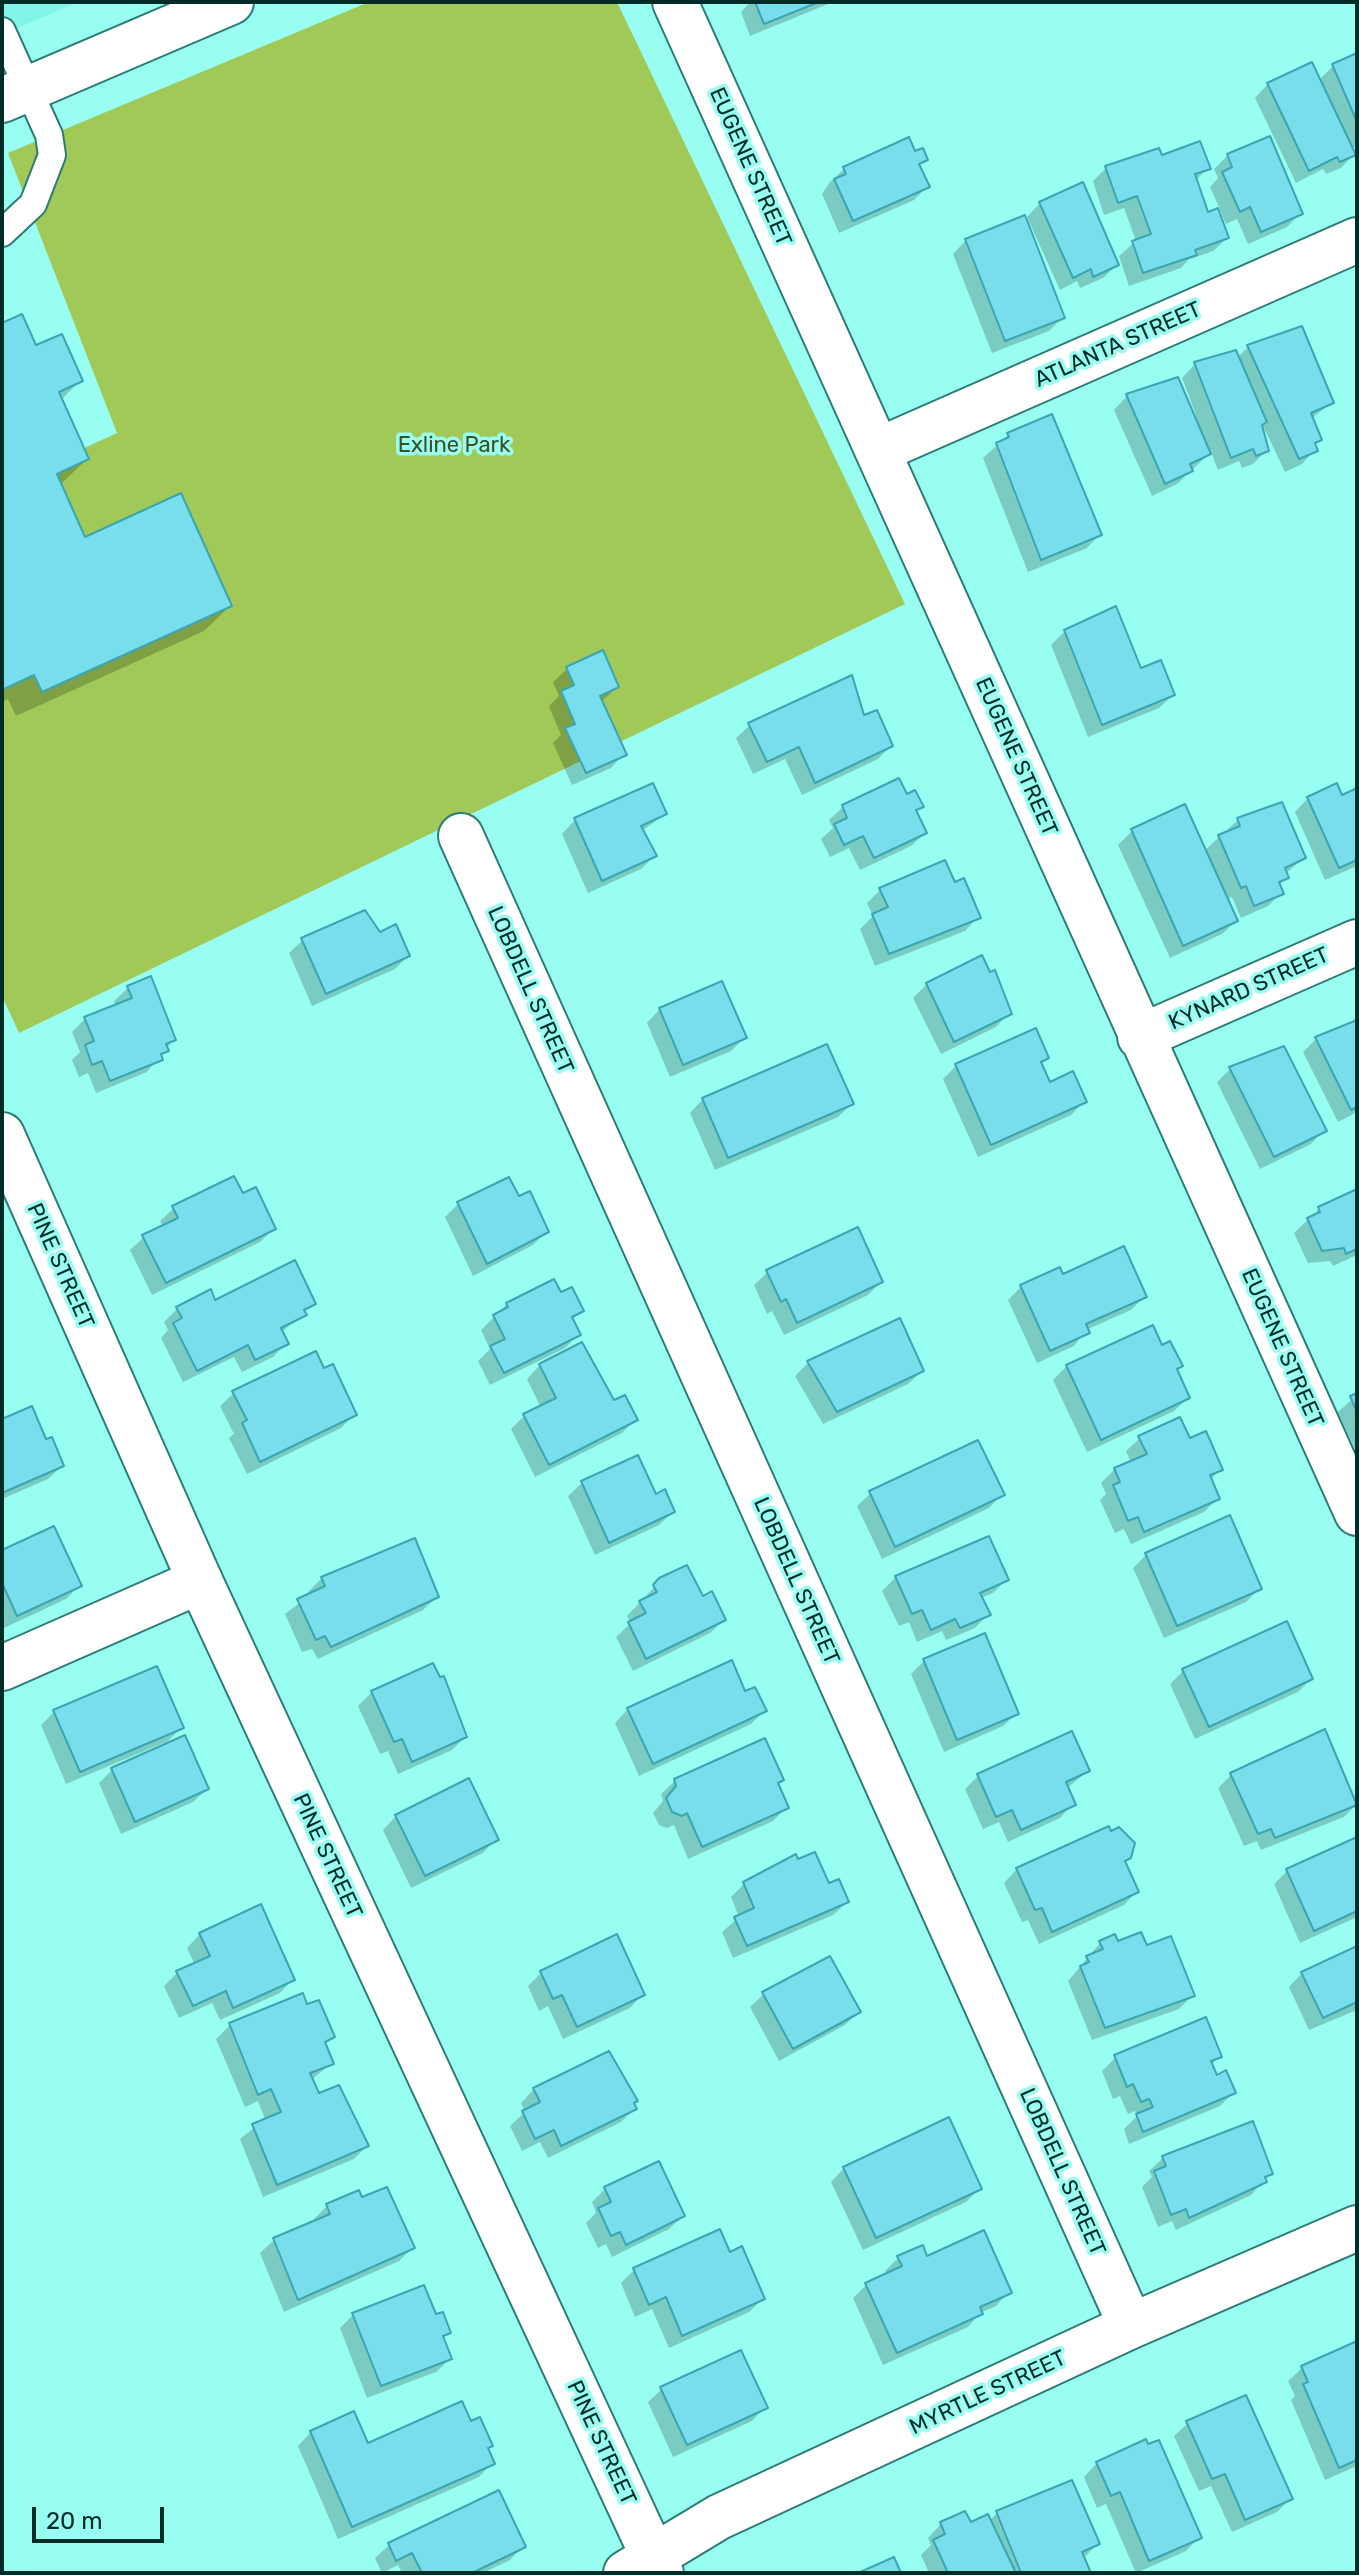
<!DOCTYPE html>
<style>
body{margin:0}
#map{position:relative;width:1359px;height:2575px;overflow:hidden;background:#99fef2;font-family:Rubik,sans-serif}
canvas{display:block}
.frame{position:absolute;inset:0;border:4px solid #002c28;pointer-events:none}
.scale{position:absolute;left:32px;top:2507px;width:132px;height:36px;box-sizing:border-box;border:4px solid #002c28;border-top:0;padding-left:10px;font-size:24px;line-height:28px;white-space:nowrap;color:#002c28;-webkit-text-stroke:6px #99fef2;paint-order:stroke}
</style>
<div id="map">
<canvas width="1359" height="2575"></canvas>
<div class="frame"></div>
<div class="scale">20 m</div>
</div>
<script>
const ctx = document.querySelector('canvas').getContext('2d');
ctx.lineJoin = 'round';
function fill(path, color) { ctx.fillStyle = color; ctx.fill(path, 'evenodd'); }
const shape = rows => new Path2D(rows.map(r => 'M' + r).join(''));
function stroke(path, color, width, dash) { ctx.strokeStyle = color; ctx.lineWidth = width; ctx.lineCap = dash ? 'butt' : 'round'; ctx.setLineDash(dash || []); ctx.stroke(path); }
function label(font, color, halo, rows, align = 'center') {
  ctx.font = font + ' Rubik,sans-serif'; ctx.lineWidth = 7; ctx.setLineDash([]); ctx.textBaseline = 'middle'; ctx.strokeStyle = halo; ctx.fillStyle = color; for (const [text, x, y, turn = 0] of rows) {
    ctx.save(); ctx.translate(x, y); ctx.rotate((+turn || 0) * Math.PI / 180); ctx.textAlign = isNaN(turn) ? turn : align; if (halo) ctx.strokeText(text, 0, 0); ctx.fillText(text, 0, 0); ctx.restore();
  }
}
fill(shape([
 [2,2,78,2,2,35]
]), '#81f3e7');
fill(shape([
 [369,2,617,2,905,604,19,1033,2,996,2,486,117,433,8,153]
]), '#a0c958');
fill(shape([
 [750,2,833,2,750,36,741,12],
 [1357,55,1357,146,1351,148,1354,154,1341,168,1326,174,1323,169,1296,183,1255,98,1268,84,1319,80,1333,66],
 [914,154,925,159,918,166,927,187,914,200,839,233,822,194,830,182,844,169],
 [1228,155,1301,213,1287,227,1248,244,1237,219,1226,224,1220,210,1217,212,1227,238,1213,251,1188,260,1181,268,1129,286,1119,256,1136,241,1124,208,1104,215,1093,181,1106,168,1160,157,1208,168,1195,181,1206,214,1220,209,1210,187,1218,178,1214,169],
 [1040,203,1117,265,1103,278,1080,288,1077,281,1060,290,1027,217],
 [966,240,1062,318,1049,331,992,353,953,254],
 [2,325,80,381,60,401,87,459,61,484,84,539,230,606,204,631,16,716,8,699,2,702],
 [1248,347,1331,403,1311,419,1320,439,1313,445,1315,450,1302,464,1285,472,1264,428,1267,450,1253,464,1242,468,1239,461,1218,470,1211,452,1177,484,1152,496,1114,410,1127,396,1196,415,1182,378,1195,364,1237,358],
 [1008,435,1100,534,1087,548,1028,572,983,458],
 [1065,631,1140,670,1173,695,1159,708,1088,737,1051,645],
 [602,653,617,687,601,702,624,754,611,768,572,785,553,743,561,735,549,706,559,696,553,682,567,669],
 [863,718,891,746,878,759,802,795,785,759,753,774,736,738,750,725],
 [1357,791,1357,866,1325,880,1295,812,1308,798,1341,798],
 [906,797,921,807,915,813,925,833,911,846,860,870,849,848,830,857,821,839,833,828,829,820,843,807],
 [1184,807,1204,851,1238,820,1304,858,1285,874,1287,878,1278,886,1281,893,1268,906,1241,918,1232,897,1226,900,1236,921,1222,934,1170,958,1118,845,1132,831],
 [665,814,642,831,655,855,641,869,588,893,562,834,575,820],
 [881,889,978,917,965,931,875,966,860,929,873,916,867,903],
 [379,934,408,956,395,969,312,1006,289,953,303,940],
 [927,984,1009,1013,996,1027,941,1054,913,998],
 [128,988,174,1039,147,1072,96,1093,88,1073,79,1077,72,1060,80,1052,72,1032,85,1019,116,1006,114,1001],
 [660,1009,744,1038,731,1051,670,1077,647,1023],
 [1357,1023,1357,1112,1338,1122,1303,1052,1316,1039],
 [1047,1058,1040,1065,1048,1084,1084,1102,1071,1115,978,1157,943,1079,956,1066],
 [1230,1069,1324,1130,1311,1144,1260,1169,1217,1082],
 [703,1099,852,1104,838,1117,715,1170,690,1113],
 [1357,1191,1357,1255,1333,1266,1330,1261,1308,1263,1294,1233,1319,1209],
 [242,1196,273,1229,260,1242,152,1295,130,1250,144,1237,163,1227,160,1221,174,1208],
 [518,1199,547,1231,533,1245,473,1276,445,1217,459,1203],
 [768,1272,881,1282,868,1295,784,1335,772,1311,767,1314,754,1285],
 [1062,1276,1144,1297,1131,1310,1086,1330,1074,1346,1037,1363,1008,1300,1021,1287],
 [560,1295,582,1310,571,1321,578,1335,565,1348,490,1385,478,1361,490,1349,481,1330,507,1304],
 [214,1302,314,1303,281,1333,286,1343,273,1357,242,1372,234,1357,183,1382,161,1338,168,1330,164,1322,178,1308],
 [809,1362,922,1371,908,1384,823,1424,795,1376],
 [540,1365,613,1403,635,1420,622,1433,535,1477,511,1429,524,1416,541,1408,527,1379],
 [1067,1366,1175,1371,1188,1398,1174,1411,1087,1452,1053,1380],
 [323,1371,354,1415,341,1428,247,1474,229,1438,234,1434,220,1406,234,1393],
 [1357,1395,1357,1453,1338,1412],
 [2,1421,45,1442,62,1466,48,1479,2,1499],
 [1140,1438,1189,1441,1221,1469,1210,1480,1218,1498,1204,1512,1131,1544,1124,1529,1115,1533,1100,1500,1106,1494,1101,1483,1115,1469,1131,1462,1126,1451],
 [637,1457,655,1497,673,1512,659,1525,595,1555,568,1496,582,1483],
 [871,1493,1002,1494,989,1508,882,1559,857,1506],
 [2,1552,80,1585,66,1599,4,1628],
 [1146,1555,1260,1588,1246,1602,1164,1638,1133,1568],
 [896,1577,1006,1580,993,1593,981,1598,988,1614,975,1628,946,1640,942,1631,917,1642,909,1622,899,1626,882,1591],
 [322,1578,437,1597,423,1610,318,1659,312,1649,302,1652,285,1614,310,1595,308,1592],
 [661,1580,702,1599,724,1620,710,1633,633,1671,616,1637,631,1623,627,1616],
 [924,1661,1017,1713,1003,1726,944,1752,911,1674],
 [1184,1670,1311,1679,1298,1692,1195,1739,1170,1684],
 [372,1692,465,1737,452,1750,398,1774,388,1751,380,1754,358,1706],
 [744,1694,764,1711,751,1724,639,1776,615,1723,628,1709],
 [54,1712,181,1728,168,1741,66,1784,41,1725],
 [1324,1732,1357,1804,1344,1817,1261,1850,1257,1841,1244,1846,1218,1788,1231,1775],
 [112,1770,207,1789,193,1802,121,1834,99,1783],
 [1088,1771,1067,1788,1073,1804,1060,1818,1008,1842,999,1822,983,1829,965,1789,978,1776],
 [781,1780,777,1785,786,1808,773,1821,688,1859,674,1825,667,1828,659,1825,653,1813,663,1801,661,1794,675,1781],
 [396,1816,496,1839,483,1853,411,1888,383,1830],
 [1357,1840,1357,1917,1300,1943,1274,1884,1287,1871],
 [1129,1857,1124,1863,1137,1891,1124,1905,1039,1944,1028,1920,1022,1922,1004,1883,1017,1869],
 [744,1884,828,1886,847,1902,833,1915,733,1958,722,1932,739,1917,731,1897],
 [200,1934,293,1979,280,1993,220,2020,212,2003,179,2018,164,1986,178,1972,195,1965,187,1948],
 [1100,1943,1146,1948,1193,1995,1179,2009,1092,2040,1068,1981],
 [1357,1948,1357,2010,1309,2030,1289,1987,1302,1973],
 [541,1973,643,1994,630,2008,563,2039,548,2006,539,2011,528,1986],
 [764,1994,858,2012,845,2025,779,2061,750,2007],
 [306,2007,332,2037,324,2045,332,2063,311,2080,318,2096,367,2146,354,2159,263,2197,240,2139,265,2119,258,2101,245,2107,216,2039,230,2025],
 [1220,2056,1211,2065,1216,2077,1233,2093,1220,2106,1129,2144,1124,2129,1137,2116,1135,2111,1128,2114,1120,2096,1113,2099,1102,2071,1116,2057],
 [534,2089,632,2104,634,2109,621,2122,548,2158,540,2142,522,2151,510,2126,525,2112,521,2103],
 [1163,2158,1271,2173,1251,2195,1176,2230,1172,2221,1158,2227,1142,2187,1152,2177,1149,2171],
 [658,2163,683,2216,669,2229,612,2257,606,2244,598,2248,586,2223,596,2213,592,2202,605,2189],
 [844,2168,979,2189,966,2202,863,2250,831,2182],
 [327,2206,413,2247,399,2261,284,2312,260,2253,274,2240,315,2223,314,2219],
 [729,2255,763,2299,749,2312,669,2348,652,2309,635,2317,621,2283,634,2270],
 [898,2258,926,2258,1009,2292,996,2306,980,2313,968,2327,883,2365,853,2298,866,2285,887,2276,885,2271],
 [353,2315,435,2316,448,2333,442,2339,450,2359,436,2372,367,2398,340,2328],
 [1357,2343,1357,2466,1325,2480,1291,2400,1295,2396,1288,2381,1302,2368],
 [662,2389,765,2407,752,2421,673,2457,648,2402],
 [1188,2423,1290,2499,1277,2512,1232,2532,1211,2486,1199,2491,1174,2436],
 [311,2432,367,2445,486,2450,492,2463,479,2477,338,2539,298,2446],
 [1097,2463,1199,2537,1186,2551,1136,2573,1106,2504,1097,2508,1084,2477],
 [498,2492,523,2546,510,2560,483,2573,402,2573,398,2565,382,2573,375,2558,389,2545],
 [997,2513,1097,2544,1083,2559,1088,2573,929,2573,921,2555,931,2545,928,2538,941,2524,989,2521]
]), '#0003');
const building = shape([
 [755,2,819,2,764,24,755,2],
 [1357,53,1357,122,1332,64,1357,53],
 [1312,62,1356,155,1340,162,1337,157,1309,171,1267,83,1312,62],
 [1270,136,1303,214,1261,232,1250,207,1240,212,1222,172,1232,167,1227,154,1270,136],
 [909,137,915,151,923,148,928,160,919,164,930,187,853,221,834,179,846,174,843,167,909,137],
 [1200,141,1211,169,1195,174,1208,212,1218,208,1229,238,1195,250,1197,255,1143,273,1132,241,1151,234,1137,196,1118,203,1105,166,1159,148,1162,155,1200,141],
 [1083,182,1119,265,1093,277,1091,269,1073,278,1039,202,1083,182],
 [1025,215,1065,318,1005,341,965,239,1025,215],
 [22,314,36,345,62,334,83,381,59,392,89,459,57,474,85,537,181,493,232,606,42,692,34,675,2,690,2,323,22,314],
 [1302,326,1334,403,1311,413,1322,440,1315,443,1318,451,1299,459,1247,345,1302,326],
 [1236,350,1267,422,1262,425,1269,451,1256,456,1253,449,1231,458,1194,362,1236,350],
 [1178,377,1211,454,1190,464,1193,471,1165,484,1126,394,1178,377],
 [1052,414,1102,535,1041,560,996,443,1009,437,1007,433,1052,414],
 [1116,606,1141,668,1161,660,1175,695,1102,725,1064,630,1116,606],
 [603,650,619,687,600,696,627,755,586,773,565,728,575,724,561,691,574,685,566,667,603,650],
 [852,675,864,715,877,710,893,746,815,783,799,747,767,762,748,723,852,675],
 [899,778,907,794,915,790,924,807,916,810,927,833,874,858,863,836,844,845,834,824,847,818,842,805,899,778],
 [653,783,667,814,641,826,657,856,602,881,574,818,653,783],
 [1337,783,1342,795,1357,788,1357,860,1339,868,1307,797,1337,783],
 [1282,802,1306,858,1285,868,1289,878,1279,882,1284,894,1254,906,1246,886,1241,888,1218,835,1240,826,1237,818,1282,802],
 [1185,804,1238,921,1183,946,1131,829,1185,804],
 [945,860,955,882,964,878,981,918,889,954,872,914,888,907,879,888,945,860],
 [365,910,380,932,396,924,410,956,326,994,301,938,365,910],
 [982,955,990,972,995,970,1012,1014,954,1042,926,983,982,955],
 [151,976,176,1040,166,1044,169,1051,161,1054,163,1060,110,1081,102,1061,92,1065,85,1045,94,1041,84,1017,132,998,127,986,151,976],
 [722,981,747,1038,683,1065,659,1008,722,981],
 [1357,1020,1357,1107,1351,1110,1315,1037,1357,1020],
 [1036,1028,1049,1058,1041,1062,1050,1082,1073,1071,1087,1102,991,1145,955,1064,1036,1028],
 [827,1044,854,1104,728,1158,702,1098,827,1044],
 [1284,1046,1327,1131,1274,1157,1229,1067,1284,1046],
 [234,1176,243,1193,256,1187,276,1229,166,1283,142,1235,178,1218,172,1206,234,1176],
 [509,1177,519,1196,530,1191,549,1232,487,1264,457,1202,509,1177],
 [1357,1189,1357,1249,1346,1254,1344,1248,1322,1251,1307,1218,1320,1212,1318,1207,1357,1189],
 [858,1227,883,1282,797,1323,786,1299,781,1302,766,1270,858,1227],
 [1124,1246,1147,1297,1086,1324,1090,1333,1050,1351,1020,1285,1060,1267,1063,1274,1124,1246],
 [295,1260,316,1304,304,1310,307,1315,281,1328,289,1344,255,1360,248,1345,197,1371,173,1323,182,1318,176,1307,211,1289,215,1300,295,1260],
 [554,1279,561,1292,572,1287,584,1311,572,1317,581,1335,504,1373,490,1346,505,1339,493,1315,508,1307,506,1303,554,1279],
 [900,1318,924,1371,837,1412,807,1361,900,1318],
 [1153,1325,1162,1345,1170,1341,1183,1366,1177,1369,1190,1398,1101,1440,1066,1365,1153,1325],
 [582,1342,614,1400,625,1395,638,1420,549,1465,523,1414,556,1398,539,1364,582,1342],
 [316,1351,324,1368,333,1364,357,1415,260,1462,242,1423,247,1420,232,1391,316,1351],
 [1357,1393,1357,1412,1350,1396,1357,1393],
 [32,1406,46,1439,52,1437,64,1466,2,1493,2,1419,32,1406],
 [1180,1417,1190,1438,1206,1431,1223,1470,1210,1475,1220,1499,1144,1532,1138,1517,1128,1521,1113,1485,1120,1482,1114,1468,1147,1454,1138,1436,1180,1417],
 [978,1440,1005,1495,895,1547,869,1491,978,1440],
 [638,1455,656,1494,665,1489,675,1512,609,1543,581,1481,638,1455],
 [1230,1515,1262,1589,1177,1626,1145,1553,1230,1515],
 [54,1526,82,1586,17,1616,2,1583,2,1550,54,1526],
 [989,1536,1009,1580,980,1593,991,1615,960,1628,955,1619,931,1630,922,1610,912,1614,895,1576,989,1536],
 [415,1538,439,1597,331,1647,325,1636,316,1640,297,1599,325,1586,321,1577,415,1538],
 [687,1565,703,1596,712,1591,726,1620,646,1659,628,1622,646,1613,639,1601,657,1592,653,1585,659,1578,687,1565],
 [1287,1621,1313,1679,1209,1727,1182,1669,1287,1621],
 [985,1633,1019,1714,957,1740,923,1659,985,1633],
 [732,1660,745,1691,755,1687,767,1711,653,1764,627,1708,732,1660],
 [433,1663,440,1677,444,1676,467,1737,412,1762,402,1739,394,1742,371,1691,433,1663],
 [157,1666,184,1728,80,1772,53,1710,157,1666],
 [1325,1729,1357,1805,1275,1838,1271,1829,1258,1834,1230,1773,1325,1729],
 [1072,1731,1090,1771,1066,1782,1076,1805,1021,1830,1012,1810,996,1817,977,1774,1072,1731],
 [185,1735,209,1789,135,1822,111,1768,185,1735],
 [765,1738,784,1780,778,1783,789,1808,702,1847,687,1813,682,1816,672,1812,666,1798,676,1786,674,1779,765,1738],
 [469,1778,499,1840,425,1876,395,1815,469,1778],
 [1109,1826,1111,1831,1119,1827,1135,1843,1131,1858,1125,1861,1139,1892,1052,1932,1042,1908,1035,1910,1016,1868,1109,1826],
 [1357,1837,1357,1911,1314,1931,1286,1869,1357,1837],
 [815,1852,829,1883,839,1879,849,1902,747,1946,734,1917,754,1908,743,1882,796,1854,798,1859,815,1852],
 [261,1904,295,1980,233,2008,226,1991,193,2006,176,1971,210,1956,199,1933,261,1904],
 [1141,1932,1147,1945,1171,1936,1195,1996,1105,2028,1080,1966,1089,1962,1086,1956,1103,1949,1099,1941,1115,1934,1118,1941,1141,1932],
 [617,1934,645,1995,577,2027,562,1995,553,1999,540,1971,617,1934],
 [1357,1946,1357,2002,1323,2018,1301,1972,1357,1946],
 [830,1956,861,2012,793,2049,762,1992,830,1956],
 [303,1993,307,2004,319,2000,335,2037,325,2042,334,2064,310,2073,319,2093,339,2085,369,2146,277,2185,252,2124,281,2112,271,2089,258,2095,229,2023,303,1993],
 [1206,2017,1222,2057,1211,2061,1217,2075,1226,2070,1236,2093,1143,2132,1136,2114,1153,2107,1149,2099,1141,2102,1133,2084,1127,2087,1114,2055,1206,2017],
 [609,2051,638,2101,634,2103,637,2109,561,2146,554,2130,535,2139,522,2111,540,2102,533,2088,609,2051],
 [949,2117,982,2189,876,2238,843,2167,949,2117],
 [1253,2121,1273,2174,1265,2177,1267,2182,1189,2218,1186,2209,1171,2215,1154,2171,1166,2166,1162,2156,1253,2121],
 [659,2161,685,2216,626,2245,620,2232,611,2236,598,2208,611,2202,604,2187,659,2161],
 [387,2187,415,2248,298,2300,273,2238,330,2214,326,2204,359,2190,362,2197,387,2187],
 [720,2229,730,2252,742,2246,765,2299,682,2336,666,2297,649,2305,633,2268,720,2229],
 [984,2230,1012,2293,980,2307,983,2314,897,2353,865,2283,902,2266,897,2256,923,2245,927,2256,984,2230],
 [424,2285,436,2314,443,2312,451,2333,443,2336,452,2359,381,2386,352,2313,424,2285],
 [1357,2341,1357,2460,1339,2468,1303,2384,1308,2382,1301,2366,1357,2341],
 [741,2350,768,2408,687,2445,660,2387,741,2350],
 [1246,2395,1293,2499,1245,2520,1225,2474,1212,2479,1186,2421,1246,2395],
 [462,2401,471,2421,480,2417,493,2446,488,2448,495,2464,352,2527,310,2431,354,2411,368,2443,462,2401],
 [1146,2439,1148,2444,1159,2440,1202,2538,1149,2561,1120,2492,1111,2496,1096,2462,1146,2439],
 [1072,2480,1100,2544,1082,2552,1091,2573,1021,2573,996,2511,1072,2480],
 [499,2490,526,2547,472,2573,422,2573,412,2553,396,2561,388,2543,499,2490],
 [965,2511,971,2522,988,2514,1016,2573,948,2573,933,2540,945,2534,940,2522,965,2511],
 [894,2557,901,2573,858,2573,894,2557]
]);
fill(building, '#78deeb');
stroke(building, '#3ba6b2', 2);
const service = shape([
 [2,31,49,135,52,155,33,204,2,233]
]);
const minor = shape([
 [675,2,1357,1513],
 [2,100,231,2],
 [879,450,1357,240],
 [461,836,1131,2326],
 [1140,1037,1357,942],
 [2,1668,200,1581],
 [626,2573,719,2517,1131,2326,1357,2228]
]);
const tertiary = shape([
 [2,1135,200,1581,661,2573]
]);
stroke(service, '#2d7c75', 30);
stroke(minor, '#2d7c75', 48);
stroke(tertiary, '#2d7c75', 48);
stroke(service, '#fff', 26);
stroke(minor, '#fff', 44);
stroke(tertiary, '#fff', 44);
label('22px', '#002c28', '#99fef2', [
 ["EUGENE STREET",750,167,66],
 ["ATLANTA STREET",1118,345,-24],
 ["EUGENE STREET",1016,757,66],
 ["KYNARD STREET",1249,989,-24],
 ["LOBDELL STREET",530,990,66],
 ["PINE STREET",60,1266,66],
 ["EUGENE STREET",1282,1348,66],
 ["LOBDELL STREET",796,1581,66],
 ["PINE STREET",327,1856,65],
 ["LOBDELL STREET",1062,2172,66],
 ["MYRTLE STREET",988,2393,-25],
 ["PINE STREET",601,2443,65]
]);
label('22px', '#3e4f21', '#99fef2', [
 ["Exline Park",454,446]
]);
</script>
